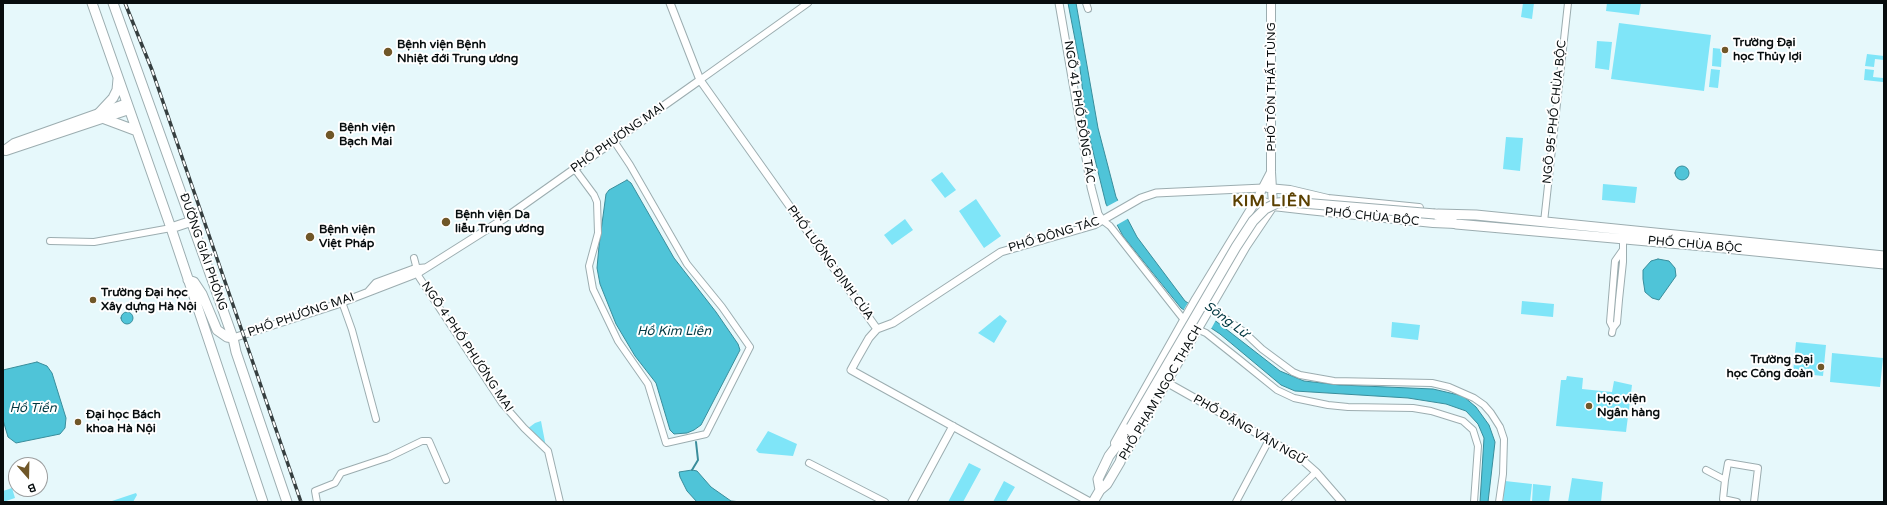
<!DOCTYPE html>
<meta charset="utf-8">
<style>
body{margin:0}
#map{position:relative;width:1887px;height:505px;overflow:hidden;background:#e6f8fb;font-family:"Varela Round",sans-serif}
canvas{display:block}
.frame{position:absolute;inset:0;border:4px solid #070d0e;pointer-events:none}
.north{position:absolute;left:8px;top:457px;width:40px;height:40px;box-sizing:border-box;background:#fff;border:1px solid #9c9e9f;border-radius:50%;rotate:160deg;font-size:11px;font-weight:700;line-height:16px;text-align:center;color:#070d0e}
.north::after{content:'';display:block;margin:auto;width:14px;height:18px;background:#705728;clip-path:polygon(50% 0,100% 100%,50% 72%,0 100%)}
</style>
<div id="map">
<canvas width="1887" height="505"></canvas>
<div class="frame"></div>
<div class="north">B</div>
</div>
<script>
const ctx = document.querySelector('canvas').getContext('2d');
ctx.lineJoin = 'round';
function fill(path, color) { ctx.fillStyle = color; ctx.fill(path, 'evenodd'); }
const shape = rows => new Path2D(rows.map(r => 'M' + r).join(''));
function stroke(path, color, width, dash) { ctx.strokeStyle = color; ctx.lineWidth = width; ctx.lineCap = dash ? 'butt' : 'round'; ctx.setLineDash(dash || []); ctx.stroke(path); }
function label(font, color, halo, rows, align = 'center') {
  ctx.font = font + ' "Varela Round",sans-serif'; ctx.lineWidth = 4; ctx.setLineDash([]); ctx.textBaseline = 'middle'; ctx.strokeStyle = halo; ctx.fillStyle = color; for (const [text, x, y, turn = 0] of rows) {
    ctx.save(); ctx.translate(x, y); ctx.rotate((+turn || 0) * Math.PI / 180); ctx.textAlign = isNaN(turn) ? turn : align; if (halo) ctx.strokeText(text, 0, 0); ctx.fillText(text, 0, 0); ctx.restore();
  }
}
fill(shape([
 [1523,3,1534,3,1532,19,1521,17],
 [1607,3,1641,3,1639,15,1606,11],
 [1619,23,1711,35,1704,91,1611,79],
 [1597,41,1612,42,1609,70,1595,68],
 [1713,48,1722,49,1721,67,1712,66],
 [1867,54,1884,56,1884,60,1875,59,1874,67,1865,66],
 [1711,69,1720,70,1718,88,1709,87],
 [1865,69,1874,70,1873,77,1883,78,1883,82,1864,80],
 [1506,137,1523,138,1520,171,1503,169],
 [942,172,956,190,945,198,931,180],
 [1603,184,1637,187,1635,203,1602,200],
 [976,199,1001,236,984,248,959,211],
 [905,219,913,230,892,245,884,235],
 [1522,301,1554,304,1553,317,1521,314],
 [1000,315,1007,321,994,343,978,333],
 [1392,322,1420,325,1418,340,1391,337],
 [1796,342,1826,345,1823,376,1793,373],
 [1832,353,1883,358,1880,387,1830,382],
 [1567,376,1583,378,1582,389,1612,392,1614,381,1632,385,1626,432,1556,426,1561,380,1566,380],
 [541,421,546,447,527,429,535,423],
 [768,431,797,444,793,456,759,453,756,450],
 [969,463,981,469,963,502,948,502],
 [1572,478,1603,482,1601,502,1568,502],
 [1004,481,1015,487,1006,502,993,502],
 [1505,481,1532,484,1530,502,1503,502],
 [1533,484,1551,486,1549,502,1532,502],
 [12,488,15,498,3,502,3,491],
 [136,493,137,495,133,502,109,502]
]), '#7fe5f8');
const water = shape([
 [1068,3,1076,3,1098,128,1116,197,1137,237,1185,301,1217,322,1280,371,1304,381,1340,385,1433,389,1463,396,1476,407,1489,425,1495,442,1488,502,1480,502,1484,438,1478,424,1466,411,1446,404,1408,398,1295,391,1281,385,1220,334,1181,308,1123,236,1106,204,1087,127,1079,60,1068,3],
 '1675 173a7 7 0 1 1 14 0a7 7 0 1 1-14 0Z',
 [627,180,631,183,674,258,716,312,738,344,740,350,701,425,694,430,687,433,674,434,670,430,656,383,635,356,616,324,600,284,597,268,599,246,606,194,609,190,627,180],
 [1658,259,1669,261,1675,268,1676,276,1659,300,1652,298,1645,292,1643,279,1643,270,1651,261,1658,259],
 '121 318a6 6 0 1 1 12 0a6 6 0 1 1-12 0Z',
 [37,362,47,366,52,373,66,418,65,428,60,434,16,443,8,437,3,420,3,370,37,362],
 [692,470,697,471,711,487,731,501,742,502,697,502,687,491,680,477,679,472,692,470]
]);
fill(water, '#4fc4d8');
stroke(water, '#398d9b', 1);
fill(shape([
 [1119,200,1129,218,1115,226,1106,207],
 [1189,301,1216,320,1211,329,1183,311]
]), '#e6f8fb');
stroke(shape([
 [692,470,698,460,696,442]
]), '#398d9b', 2);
const minor = shape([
 [1086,3,1088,9],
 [700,80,808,3],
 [574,168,594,195,597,202,598,233,589,266,593,289,618,341,648,384,666,443,706,434,750,347,722,307,687,264,630,165,614,141],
 [1102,220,1110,226,1184,320],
 [1544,222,1568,3],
 [50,241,94,242,171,228],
 [414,258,419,277,502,403,524,428,548,451,560,502],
 [342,302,352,330,376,419],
 [1211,308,1244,332,1262,349,1293,372,1300,375,1334,381,1432,383,1449,387,1474,398,1484,405,1491,413,1500,427,1504,439,1503,474,1499,502],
 [1613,328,1610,322,1615,261,1622,251],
 [1197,329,1206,333,1240,360,1277,390,1294,398,1328,405,1348,407,1413,408,1431,411,1463,421,1473,430,1478,446,1474,502],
 [1612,333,1613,328,1617,323,1619,300,1623,262,1623,239],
 [809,463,885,502],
 [1706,470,1725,480,1723,499,1737,502],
 [1725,480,1728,463,1758,468,1754,502],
 [317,502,315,491,335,483,341,473,389,457,422,441,429,441,446,480],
 [1236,502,1269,440],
 [1285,502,1316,472]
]);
const tertiary = shape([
 [670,3,700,80,877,329],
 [1059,3,1091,187,1098,214,1102,220],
 [369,291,376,283,414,269,424,268],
 [233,338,335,305,418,273,505,218,700,80],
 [1166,382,1299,457,1316,472,1342,502],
 [912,502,953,426],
 [1090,502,851,370,857,359,869,338,877,329,893,323,1001,252,1094,225,1141,198,1156,193,1263,188]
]);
const secondary = shape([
 [3,151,14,143,127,103],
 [6,151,129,110],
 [1268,188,1290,190,1328,199,1419,208],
 [1257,199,1273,206,1308,210,1433,223,1456,224],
 [1115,443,1196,299,1257,199,1271,172],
 [1124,456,1246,246,1273,206,1271,172,1271,3]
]);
const primary = shape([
 [92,3,171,228,263,502],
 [113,3,233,338,236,352,287,502],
 [99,113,113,98,117,90,118,79],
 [105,119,137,131],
 [1435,214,1456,224,1715,247,1884,264],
 [1438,214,1476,215,1884,256],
 [171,228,192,221],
 [188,280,194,282,202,294,217,330,227,337,233,338],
 [1100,490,1098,479,1109,456,1127,432],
 [1093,502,1100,490,1107,484,1120,462,1131,427]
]);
stroke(minor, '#9cadb0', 8);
stroke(tertiary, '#9cadb0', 9);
stroke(secondary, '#9cadb0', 10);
stroke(primary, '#9cadb0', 11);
stroke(minor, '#fff', 6);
stroke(tertiary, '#fff', 7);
stroke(secondary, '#fff', 8);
stroke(primary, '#fff', 9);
const rail = shape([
 [125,3,152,70,301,502]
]);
stroke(rail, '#363f40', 3.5);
stroke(rail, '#fff', 2, [6]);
const primaryBridge = shape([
 [1131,427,1236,247,1253,221,1265,209,1277,203,1290,202,1435,214]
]);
stroke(primaryBridge, '#9cadb0', 11, []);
stroke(primaryBridge, '#fff', 9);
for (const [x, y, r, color] of [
 [1725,50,4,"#705728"],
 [388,52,5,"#705728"],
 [330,135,5,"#705728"],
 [446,222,5,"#705728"],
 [310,237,5,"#705728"],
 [93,300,4,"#705728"],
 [1821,367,4,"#705728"],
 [1589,406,4,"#705728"],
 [78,422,4,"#705728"]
]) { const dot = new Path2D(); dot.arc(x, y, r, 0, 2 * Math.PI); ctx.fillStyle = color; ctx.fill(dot); stroke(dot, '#fff', 1.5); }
label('bold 12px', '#070d0e', '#fff', [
 ["Trường Đại",1733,43],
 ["học Thủy lợi",1733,57],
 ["Bệnh viện Bệnh",397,45],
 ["Nhiệt đới Trung ương",397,59],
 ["Bệnh viện",339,128],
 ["Bạch Mai",339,142],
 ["Bệnh viện Da",455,215],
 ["liễu Trung ương",455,229],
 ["Bệnh viện",319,230],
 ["Việt Pháp",319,244],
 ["Trường Đại học",101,293],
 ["Xây dựng Hà Nội",101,307],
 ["Trường Đại",1813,360,"right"],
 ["học Công đoàn",1813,374,"right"],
 ["Học viện",1597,399],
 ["Ngân hàng",1597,413],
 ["Đại học Bách",86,415],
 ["khoa Hà Nội",86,429]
], 'left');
label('12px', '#070d0e', '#fff', [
 ["PHỐ TÔN THẤT TÙNG",1272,87,-90],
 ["NGÕ 41 PHỐ ĐÔNG TÁC",1079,112,81],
 ["NGÕ 95 PHỐ CHÙA BỘC",1555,112,-84],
 ["PHỐ PHƯƠNG MAI",618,138,-35],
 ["PHỐ CHÙA BỘC",1372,217,6],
 ["PHỐ ĐÔNG TÁC",1054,235,-17],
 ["PHỐ CHÙA BỘC",1695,245,5],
 ["ĐƯỜNG GIẢI PHÓNG",203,252,71],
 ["PHỐ LƯƠNG ĐỊNH CỦA",830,263,54],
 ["PHỐ PHƯƠNG MAI",301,315,-19],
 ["NGÕ 4 PHỐ PHƯƠNG MAI",467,347,56],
 ["PHỐ PHẠM NGỌC THẠCH",1161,393,-60],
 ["PHỐ ĐẶNG VĂN NGỮ",1249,430,30]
]);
label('italic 13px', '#003841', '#fff', [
 ["Sông Lừ",1226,320,37],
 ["Hồ Kim Liên",674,332],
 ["Hồ Tiền",33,409]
]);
ctx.letterSpacing = '1px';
label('bold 16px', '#5b4001', '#fff', [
 ["KIM LIÊN",1272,202]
]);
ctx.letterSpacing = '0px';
</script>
